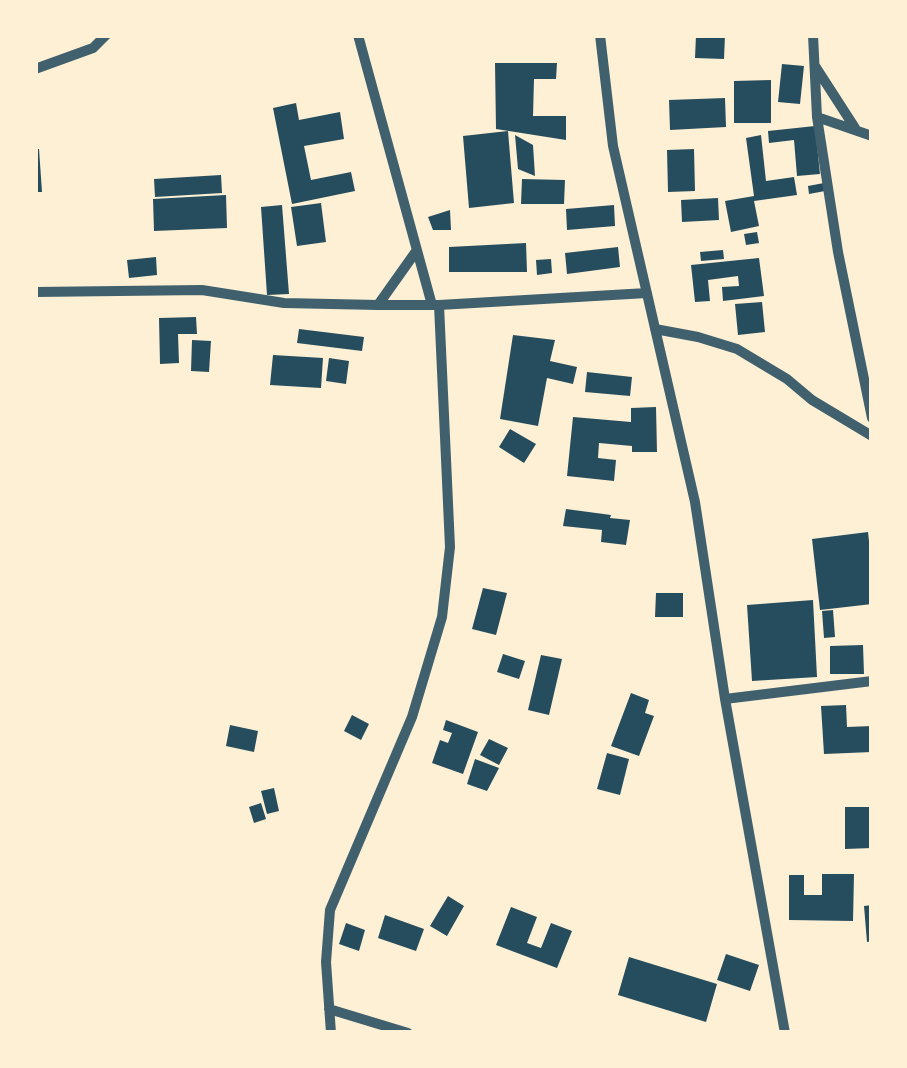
<!DOCTYPE html>
<style>
body{margin:0}
#map{position:relative;width:907px;height:1068px;overflow:hidden;background:#fdf0d5;font-family:"Roboto Condensed",sans-serif}
canvas{display:block}
.frame{position:absolute;inset:0;border:38px solid #fdf0d5;pointer-events:none}
</style>
<div id="map">
<canvas width="907" height="1068"></canvas>
<div class="frame"></div>
</div>
<script>
const ctx = document.querySelector('canvas').getContext('2d');
ctx.lineJoin = 'round';
function fill(path, color) { ctx.fillStyle = color; ctx.fill(path, 'evenodd'); }
const shape = rows => new Path2D(rows.map(r => 'M' + r).join(''));
function stroke(path, color, width, dash) { ctx.strokeStyle = color; ctx.lineWidth = width; ctx.lineCap = dash ? 'butt' : 'round'; ctx.setLineDash(dash || []); ctx.stroke(path); }
fill(shape([
 [696,35,725,35,724,59,695,58],
 [495,63,557,63,556,79,534,79,533,116,566,116,566,140,496,129],
 [782,64,804,66,800,104,778,102],
 [771,80,771,123,734,123,734,81],
 [725,98,726,127,670,130,669,100],
 [296,103,299,120,340,112,344,139,304,146,311,180,351,172,355,191,292,204,273,108],
 [815,126,820,174,797,176,794,140,769,143,768,131],
 [508,131,514,203,469,208,463,136],
 [515,135,533,145,535,176,518,169],
 [761,135,766,181,794,177,797,195,754,201,759,226,731,232,725,201,754,196,746,138],
 [35,149,39,149,42,192,35,192],
 [694,149,695,191,668,192,667,150],
 [221,175,222,193,155,197,154,179],
 [522,179,565,180,564,204,521,204],
 [824,183,825,191,809,194,808,186],
 [226,195,227,228,154,231,153,199],
 [718,198,719,220,682,222,681,200],
 [321,203,326,242,297,246,291,207],
 [282,205,289,294,267,295,261,207],
 [614,205,615,226,567,230,566,209],
 [450,210,451,230,433,230,428,217],
 [757,232,759,243,746,245,744,234],
 [526,243,527,272,449,272,449,247],
 [618,247,620,267,567,274,565,253],
 [723,250,724,259,701,261,700,252],
 [156,257,157,275,129,278,127,260],
 [759,258,764,296,723,301,722,287,739,286,738,276,708,280,710,301,695,302,691,265],
 [551,259,552,273,537,275,536,260],
 [762,302,765,332,738,335,735,304],
 [196,317,197,334,178,334,179,363,160,364,159,318],
 [299,329,364,337,362,351,297,343],
 [513,335,555,340,550,361,577,367,573,384,547,378,538,426,500,419],
 [192,340,211,341,209,372,191,371],
 [273,355,323,358,321,388,270,385],
 [329,358,349,361,346,384,326,381],
 [587,372,632,377,630,396,585,392],
 [656,407,657,452,632,452,632,446,599,443,598,458,616,460,614,481,567,476,573,417,631,422,631,408],
 [510,429,536,444,524,463,499,447],
 [566,509,611,515,610,518,630,520,626,545,601,542,602,530,563,526],
 [868,532,872,568,872,604,820,610,812,539],
 [483,588,507,593,496,635,472,629],
 [656,593,683,593,683,617,655,617],
 [813,600,817,677,752,681,747,605],
 [833,610,835,637,824,638,822,611],
 [863,645,864,674,830,674,830,646],
 [503,654,525,661,519,679,497,672],
 [541,655,562,659,549,715,528,710],
 [631,693,649,700,645,713,654,716,639,756,611,746],
 [846,705,847,727,872,726,872,752,824,754,821,706],
 [352,715,369,724,361,740,344,731],
 [446,720,478,732,463,774,432,763,440,740,448,743,452,733,443,730],
 [230,725,258,731,254,752,226,746],
 [489,739,508,748,499,765,480,755],
 [607,753,629,759,620,795,597,789],
 [475,759,499,768,487,791,467,784],
 [274,788,279,811,267,814,261,791],
 [261,803,266,819,254,823,249,807],
 [845,807,872,807,872,848,845,849],
 [822,874,854,874,853,921,789,920,789,875,804,875,804,895,822,895],
 [448,896,464,906,447,936,430,926],
 [872,905,872,941,867,942,864,906],
 [511,907,537,917,527,943,541,948,551,923,572,931,557,968,496,945],
 [385,915,424,929,416,951,378,938],
 [346,923,365,930,359,951,339,944],
 [726,954,759,965,750,991,717,980],
 [629,957,717,984,706,1022,618,995]
]), '#264d5e');
stroke(shape([
 [358,35,432,305],
 [600,35,613,146,695,502,725,699,785,1033],
 [813,35,817,117,838,252,872,418],
 [815,66,855,128],
 [35,69,93,48,106,35],
 [817,117,872,136],
 [35,292,202,290,284,303,378,305,439,305,647,293],
 [378,305,417,250],
 [655,329,698,337,737,349,787,379,812,400,872,436],
 [725,699,872,681],
 [329,1009,408,1033],
 [331,1033,326,962,330,910,412,717,442,617,450,547,439,305]
]), '#3f606c', 10);
</script>
